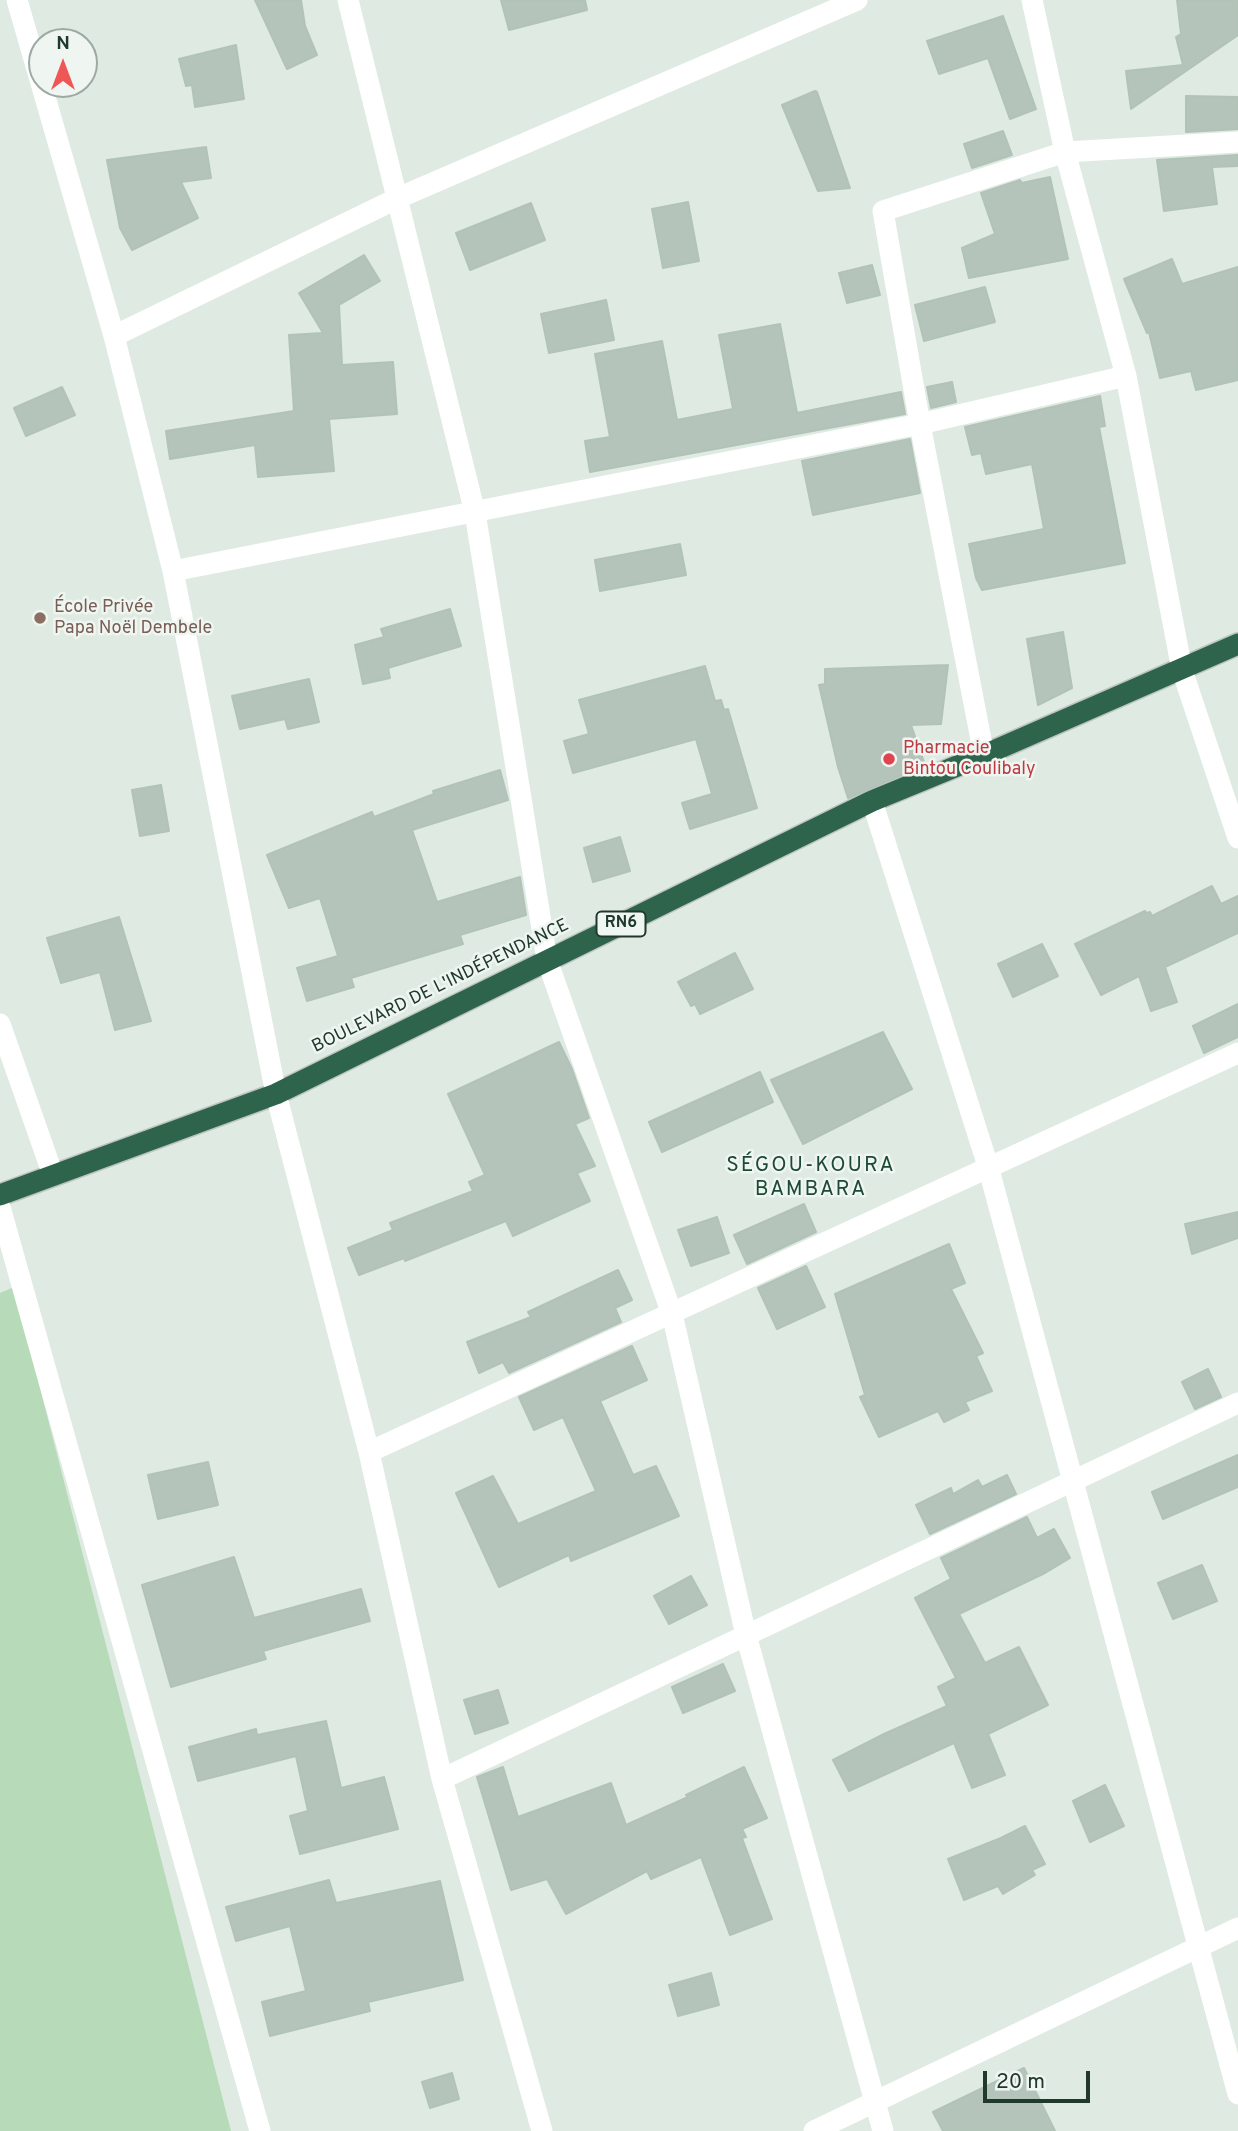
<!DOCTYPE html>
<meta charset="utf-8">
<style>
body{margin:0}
#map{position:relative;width:1238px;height:2131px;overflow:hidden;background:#deeae2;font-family:Overpass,sans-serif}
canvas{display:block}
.north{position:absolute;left:28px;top:28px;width:70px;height:70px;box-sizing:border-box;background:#eff6f1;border:2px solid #9caaa2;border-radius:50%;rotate:0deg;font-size:19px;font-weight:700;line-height:28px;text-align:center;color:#20392c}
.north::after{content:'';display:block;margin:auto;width:24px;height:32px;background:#ef5757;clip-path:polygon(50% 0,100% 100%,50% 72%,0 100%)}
.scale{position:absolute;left:983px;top:2071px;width:107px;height:32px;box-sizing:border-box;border:4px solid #20392c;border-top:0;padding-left:9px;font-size:21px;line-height:24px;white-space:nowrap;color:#20392c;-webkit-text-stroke:5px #eff6f1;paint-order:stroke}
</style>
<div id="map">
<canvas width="1238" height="2131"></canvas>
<div class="north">N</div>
<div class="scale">20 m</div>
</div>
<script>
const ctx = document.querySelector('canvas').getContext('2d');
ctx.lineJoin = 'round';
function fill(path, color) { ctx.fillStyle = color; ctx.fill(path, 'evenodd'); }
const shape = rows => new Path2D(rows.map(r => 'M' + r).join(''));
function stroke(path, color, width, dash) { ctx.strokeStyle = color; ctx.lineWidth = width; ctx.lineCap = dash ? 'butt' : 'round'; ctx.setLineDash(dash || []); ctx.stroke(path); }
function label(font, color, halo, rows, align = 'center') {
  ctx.font = font + ' Overpass,sans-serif'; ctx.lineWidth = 5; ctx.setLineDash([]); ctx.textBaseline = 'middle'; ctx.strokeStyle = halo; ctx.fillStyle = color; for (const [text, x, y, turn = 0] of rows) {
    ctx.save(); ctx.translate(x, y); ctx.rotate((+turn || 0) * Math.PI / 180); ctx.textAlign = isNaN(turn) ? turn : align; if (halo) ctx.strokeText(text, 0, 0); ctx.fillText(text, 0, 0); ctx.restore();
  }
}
fill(shape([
 [14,1287,231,2131,0,2131,0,1293]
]), '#b7dbb8');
const building = shape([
 [255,0,301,0,305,26,317,55,287,69,255,0],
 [501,0,585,0,587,10,509,30,501,0],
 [1177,0,1238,0,1238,35,1131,109,1126,71,1183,65,1176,37,1181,34,1177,0],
 [1003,16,1036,109,1010,119,988,58,939,74,927,41,1003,16],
 [236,45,244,99,195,107,192,85,186,86,179,59,236,45],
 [815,91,817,92,850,188,818,191,782,105,815,91],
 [1186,96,1238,97,1238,129,1186,132,1186,96],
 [1003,131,1012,155,972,168,964,144,1003,131],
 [206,147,211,178,181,182,198,218,132,250,120,228,107,160,206,147],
 [1238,155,1238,166,1212,167,1217,204,1164,211,1157,160,1238,155],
 [1050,177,1068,259,969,278,962,248,995,234,981,193,1020,180,1022,183,1050,177],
 [688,202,699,261,663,268,652,209,688,202],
 [531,203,545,240,470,270,456,233,531,203],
 [364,255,380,281,339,305,342,365,393,362,397,414,329,419,334,471,258,477,255,445,170,459,166,431,294,411,289,335,323,333,299,293,364,255],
 [1172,259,1182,284,1238,267,1238,380,1196,390,1191,371,1160,378,1149,332,1147,333,1124,279,1172,259],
 [872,265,880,295,847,303,839,273,872,265],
 [985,287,995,322,924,341,915,305,985,287],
 [606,300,614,340,549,353,541,314,606,300],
 [780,324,797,413,901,392,905,414,590,472,585,441,610,437,595,354,662,341,677,420,733,409,719,335,780,324],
 [952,382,956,402,931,408,927,387,952,382],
 [62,387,75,415,26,436,14,408,62,387],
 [1100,396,1105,426,1099,427,1125,563,982,590,976,578,969,544,1044,529,1032,464,986,474,981,453,972,455,965,427,1100,396],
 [910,439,920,493,813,515,802,461,910,439],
 [680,544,686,575,600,591,595,560,680,544],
 [450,609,461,646,388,668,390,678,363,684,355,645,384,637,381,629,450,609],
 [1063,632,1072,688,1038,705,1027,639,1063,632],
 [948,665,941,724,911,725,925,765,848,798,838,767,819,685,825,684,825,669,948,665],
 [705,666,715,701,721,700,724,710,728,709,757,808,690,829,682,803,712,794,696,739,573,773,564,741,589,734,579,700,705,666],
 [309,679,319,722,288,729,285,719,240,729,232,696,309,679],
 [500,770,508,800,412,830,437,902,520,877,526,915,460,935,463,944,351,978,354,987,307,1001,297,968,338,956,320,898,289,908,267,855,372,812,374,817,434,794,433,791,500,770],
 [161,785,169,831,140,836,132,790,161,785],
 [620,837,630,871,593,882,584,848,620,837],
 [1212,886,1221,904,1238,896,1238,933,1165,967,1177,1002,1151,1011,1139,976,1101,995,1075,944,1145,911,1146,913,1150,912,1152,916,1212,886],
 [119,917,151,1021,115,1030,100,972,61,983,47,938,119,917],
 [1042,944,1058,976,1013,997,998,964,1042,944],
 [735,953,753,989,700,1014,695,1004,691,1006,678,982,735,953],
 [1238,1004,1238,1037,1204,1053,1193,1026,1238,1004],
 [883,1032,912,1089,803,1144,771,1080,883,1032],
 [559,1042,572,1069,589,1118,575,1124,595,1166,577,1173,590,1201,513,1236,506,1221,405,1261,404,1258,359,1275,348,1248,393,1230,390,1223,473,1191,469,1182,485,1175,448,1094,559,1042],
 [760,1072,773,1102,662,1152,649,1122,760,1072],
 [804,1204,816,1232,747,1264,734,1235,804,1204],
 [1238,1212,1238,1238,1192,1254,1185,1224,1238,1212],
 [717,1217,729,1253,691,1266,678,1230,717,1217],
 [949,1244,965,1283,951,1289,983,1353,976,1356,992,1391,965,1402,969,1410,944,1422,938,1411,879,1437,860,1397,865,1395,835,1294,949,1244],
 [806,1266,825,1307,777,1329,758,1288,806,1266],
 [618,1270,632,1300,615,1308,621,1322,509,1373,503,1362,479,1373,467,1342,531,1317,528,1312,618,1270],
 [632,1346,647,1380,600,1401,633,1475,656,1466,679,1516,571,1561,569,1555,499,1587,456,1493,493,1476,518,1524,596,1491,563,1417,534,1430,519,1397,632,1346],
 [1208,1369,1221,1397,1195,1409,1182,1382,1208,1369],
 [1238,1455,1238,1487,1163,1519,1152,1492,1238,1455],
 [208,1462,218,1505,158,1519,148,1475,208,1462],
 [1007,1475,1016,1494,930,1534,916,1505,951,1488,953,1494,978,1480,982,1487,1007,1475],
 [1027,1517,1037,1538,1054,1529,1070,1558,1045,1573,959,1614,985,1663,1019,1647,1048,1705,988,1734,1005,1775,972,1788,954,1743,849,1791,833,1760,884,1734,947,1706,938,1687,956,1678,915,1598,951,1579,941,1558,1027,1517],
 [234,1557,254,1618,361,1589,370,1621,263,1651,266,1659,171,1687,142,1585,234,1557],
 [1202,1565,1217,1601,1173,1619,1158,1583,1202,1565],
 [691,1576,707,1605,669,1624,654,1596,691,1576],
 [723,1664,735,1691,683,1713,672,1687,723,1664],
 [498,1690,508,1723,475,1734,464,1700,498,1690],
 [326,1721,341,1788,384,1777,398,1829,300,1854,290,1816,308,1811,296,1756,198,1781,189,1747,256,1729,257,1735,326,1721],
 [503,1767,518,1817,611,1783,626,1825,688,1797,686,1795,744,1767,767,1818,742,1829,746,1837,742,1838,772,1919,730,1935,701,1857,651,1879,647,1871,566,1914,547,1879,511,1890,477,1777,503,1767],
 [1105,1785,1124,1826,1090,1842,1073,1801,1105,1785],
 [1025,1826,1045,1864,1032,1870,1035,1875,1003,1894,998,1886,964,1900,948,1859,1001,1838,1025,1826],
 [329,1880,336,1903,440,1881,463,1980,368,2002,370,2011,270,2036,262,2002,306,1991,290,1926,236,1941,226,1907,329,1880],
 [711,1973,719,2005,678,2016,669,1985,711,1973],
 [1024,2068,1055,2131,943,2131,933,2112,1024,2068],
 [452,2073,459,2099,430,2108,422,2082,452,2073]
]);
fill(building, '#b4c4ba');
stroke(building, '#b1c3b7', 2);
const highway = shape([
 [0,1195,276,1094,872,801,984,755,1238,644]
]);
stroke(highway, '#bcc4c0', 24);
stroke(shape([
 [17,0,114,336,173,571,276,1094,369,1452,442,1779,542,2131],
 [348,0,475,513,547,960,672,1314,746,1635,883,2131],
 [1032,0,1065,152,1126,376,1182,670,1238,838],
 [114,336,398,198,857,0],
 [173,571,920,424,1126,376],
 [984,755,920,424,883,211,1065,152,1238,142],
 [872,801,988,1166,1238,2094],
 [0,1024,53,1175],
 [0,1207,260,2131],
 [369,1452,1238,1053],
 [442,1779,1238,1403],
 [814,2131,1238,1928]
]), '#fff', 21);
stroke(highway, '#2d644b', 21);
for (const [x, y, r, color] of [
 [40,618,7,"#8d6e63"],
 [889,759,7,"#e0444e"]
]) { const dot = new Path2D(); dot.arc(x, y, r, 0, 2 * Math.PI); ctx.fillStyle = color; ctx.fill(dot); stroke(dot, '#eff6f1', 2.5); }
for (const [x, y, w] of [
 [621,924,49]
]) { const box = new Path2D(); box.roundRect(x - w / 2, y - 12.5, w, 25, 5); ctx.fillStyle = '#eff6f1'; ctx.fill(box); stroke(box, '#20392c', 2); }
label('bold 16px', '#20392c', null, [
 ["RN6",621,924]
]);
label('18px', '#785e54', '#eff6f1', [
 ["École Privée",54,608],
 ["Papa Noël Dembele",54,629]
], 'left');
label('18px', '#be3a42', '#eff6f1', [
 ["Pharmacie",903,749],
 ["Bintou Coulibaly",903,770]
], 'left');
label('18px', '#20392c', '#eff6f1', [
 ["BOULEVARD DE L'INDÉPENDANCE",441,987,-26]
]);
ctx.letterSpacing = '2px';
label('21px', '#1d4a34', '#eff6f1', [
 ["SÉGOU-KOURA",811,1167],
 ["BAMBARA",811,1191]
]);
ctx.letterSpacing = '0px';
</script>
